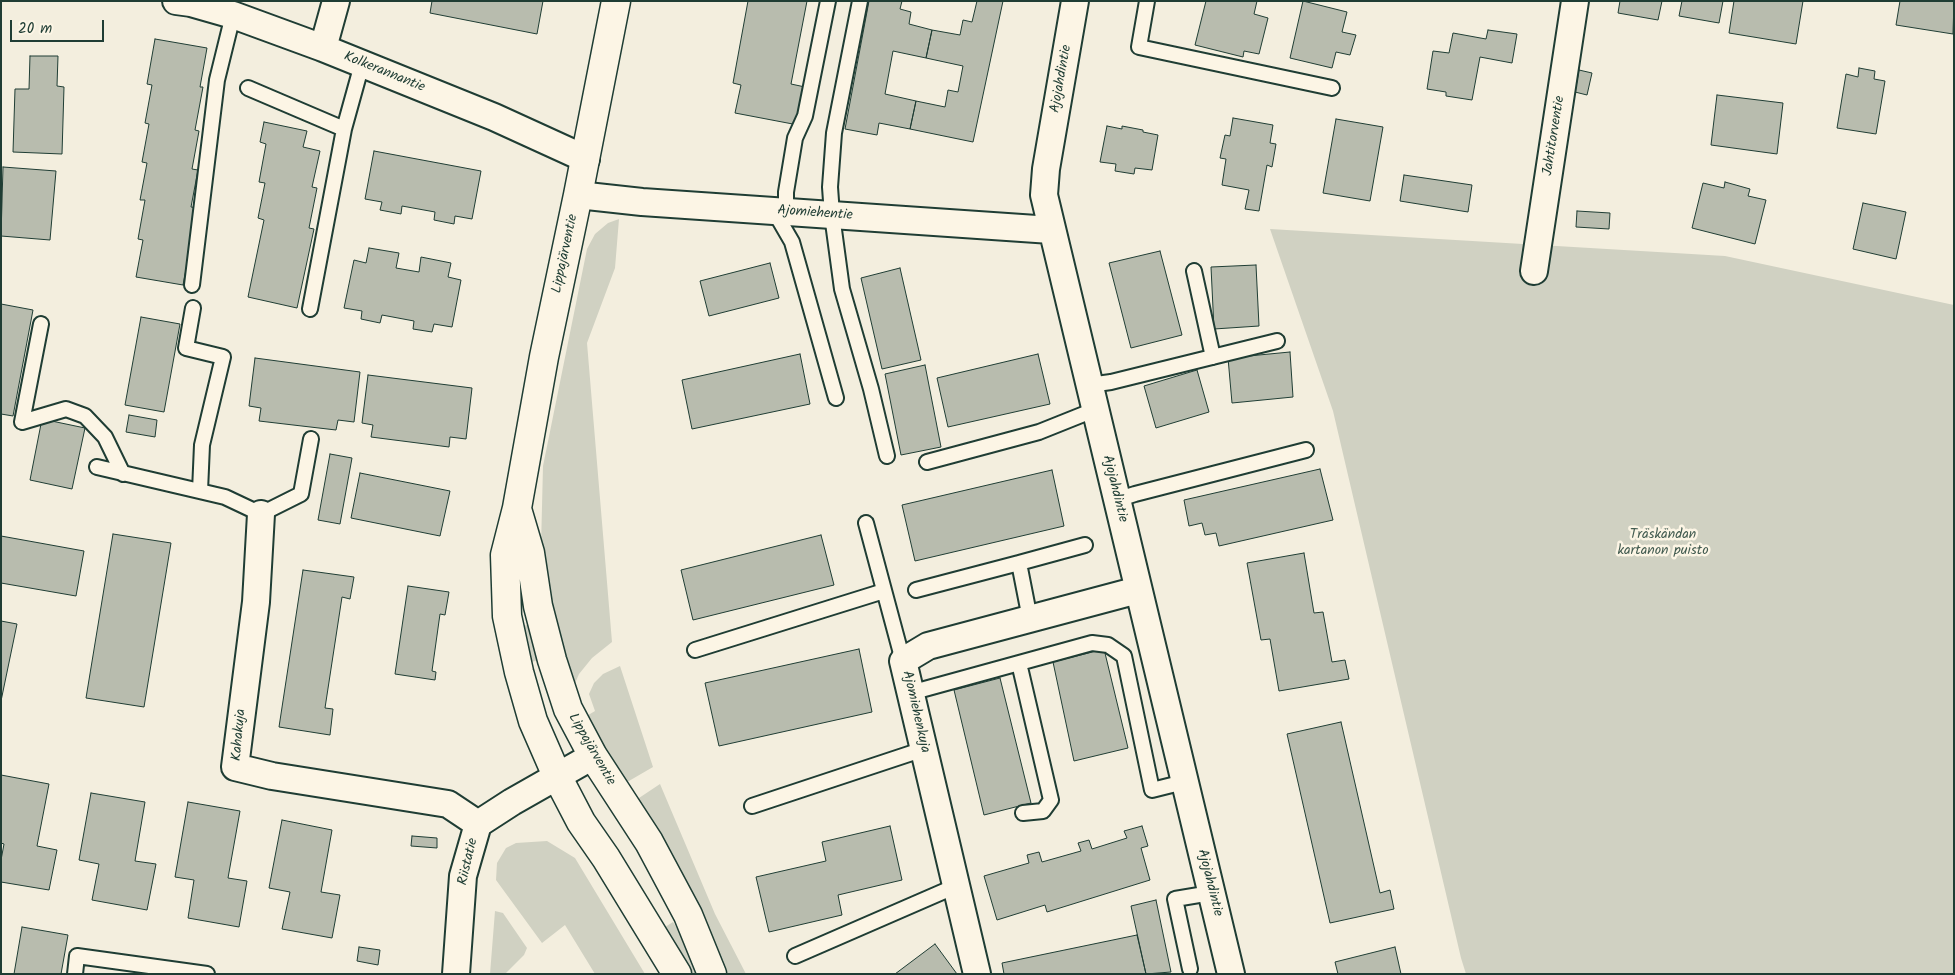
<!DOCTYPE html>
<meta charset="utf-8">
<style>
body{margin:0}
#map{position:relative;width:1955px;height:975px;overflow:hidden;background:#f3eede;font-family:Kalam,sans-serif}
canvas{display:block}
.frame{position:absolute;inset:0;border:2px solid #1f3d34;pointer-events:none}
.scale{position:absolute;left:10px;top:20px;width:94px;height:22px;box-sizing:border-box;border:2px solid #1f3d34;border-top:0;padding-left:6px;font-size:15px;line-height:18px;white-space:nowrap;color:#1f3d34;-webkit-text-stroke:4px #fcf5e5;paint-order:stroke}
</style>
<div id="map">
<canvas width="1955" height="975"></canvas>
<div class="frame"></div>
<div class="scale">20 m</div>
</div>
<script>
const ctx = document.querySelector('canvas').getContext('2d');
ctx.lineJoin = 'round';
function fill(path, color) { ctx.fillStyle = color; ctx.fill(path, 'evenodd'); }
const shape = rows => new Path2D(rows.map(r => 'M' + r).join(''));
function stroke(path, color, width, dash) { ctx.strokeStyle = color; ctx.lineWidth = width; ctx.lineCap = dash ? 'butt' : 'round'; ctx.setLineDash(dash || []); ctx.stroke(path); }
function label(font, color, halo, rows, align = 'center') {
  ctx.font = font + ' Kalam,sans-serif'; ctx.lineWidth = 5; ctx.setLineDash([]); ctx.textBaseline = 'middle'; ctx.strokeStyle = halo; ctx.fillStyle = color; for (const [text, x, y, turn = 0] of rows) {
    ctx.save(); ctx.translate(x, y); ctx.rotate((+turn || 0) * Math.PI / 180); ctx.textAlign = isNaN(turn) ? turn : align; if (halo) ctx.strokeText(text, 0, 0); ctx.fillText(text, 0, 0); ctx.restore();
  }
}
fill(shape([
 [619,219,615,268,587,343,612,642,592,658,579,674,573,688,555,634,541,547,543,466,587,249,595,234,608,223],
 [1270,229,1725,256,1954,305,1954,974,1466,974,1461,958,1333,411],
 [532,624,541,660,530,662,522,626],
 [620,666,653,767,622,785,585,717,595,711,589,694,594,683,603,674],
 [660,784,715,914,746,974,722,974,633,802],
 [547,841,575,858,645,974,595,974,565,925,542,943,496,880,497,863,506,848,516,843],
 [495,911,503,913,527,948,524,955,505,974,490,974],
 [673,922,693,953,702,974,689,974,662,929]
]), '#d0d1c2');
const building = shape([
 [432,1,543,1,537,34,430,13,432,1],
 [748,1,816,1,807,1,791,84,805,87,798,125,735,113,741,85,733,83,748,1],
 [869,1,902,1,900,9,911,12,909,24,932,30,926,58,893,51,885,94,916,101,910,129,879,123,877,135,845,129,869,1],
 [977,1,1003,1,973,142,910,129,916,101,945,107,948,90,958,92,963,66,926,58,932,30,960,35,963,20,972,22,977,1],
 [1206,1,1257,1,1254,14,1268,18,1259,54,1244,51,1243,57,1195,45,1206,1],
 [1303,1,1347,12,1342,32,1356,35,1350,55,1336,52,1332,68,1290,58,1303,1],
 [1620,1,1662,1,1658,20,1618,13,1620,1],
 [1682,1,1723,1,1719,23,1679,16,1682,1],
 [1734,1,1803,1,1796,44,1729,33,1734,1],
 [1900,1,1954,1,1953,34,1896,25,1900,1],
 [1488,30,1517,34,1512,63,1480,57,1472,100,1446,96,1446,92,1427,89,1433,51,1449,53,1453,33,1486,39,1488,30],
 [155,39,207,48,200,87,203,87,195,130,199,131,192,169,198,170,191,207,198,208,183,285,136,277,143,240,138,239,145,200,140,200,147,163,142,162,149,124,145,123,152,85,147,84,155,39],
 [30,56,58,56,57,86,64,87,62,154,13,152,15,89,29,89,30,56],
 [1859,68,1875,71,1874,79,1885,81,1876,134,1837,128,1846,74,1858,77,1859,68],
 [1579,70,1592,73,1587,95,1575,92,1579,70],
 [1717,95,1783,103,1777,154,1711,145,1717,95],
 [1233,118,1273,125,1270,143,1276,144,1272,167,1267,165,1259,211,1245,209,1249,190,1222,185,1226,159,1220,158,1225,135,1230,136,1233,118],
 [1336,119,1383,127,1370,201,1323,193,1336,119],
 [264,122,307,131,303,147,320,151,312,187,317,188,309,228,314,229,297,308,248,297,264,220,258,218,265,183,259,182,266,144,260,142,264,122],
 [1107,126,1122,129,1122,126,1143,130,1143,132,1158,135,1152,170,1135,168,1134,174,1115,171,1116,164,1100,162,1107,126],
 [374,151,481,171,472,219,455,216,454,224,434,220,435,212,402,206,401,214,380,210,382,202,365,199,374,151],
 [3,167,56,171,50,240,1,236,3,167],
 [1404,175,1472,185,1468,212,1400,201,1404,175],
 [1725,182,1750,189,1748,196,1766,200,1755,244,1692,228,1703,183,1724,188,1725,182],
 [1863,203,1906,212,1896,259,1853,249,1863,203],
 [1577,211,1610,213,1609,229,1576,227,1577,211],
 [369,248,399,253,396,268,419,272,421,257,451,263,448,277,461,280,452,327,434,324,432,332,413,329,414,321,382,315,380,323,361,319,362,311,344,308,354,260,366,263,369,248],
 [1160,251,1182,335,1131,348,1109,263,1160,251],
 [770,263,779,298,709,316,700,281,770,263],
 [1256,265,1259,326,1214,329,1211,267,1256,265],
 [900,268,921,360,882,369,861,278,900,268],
 [1,304,33,310,13,416,1,414,1,304],
 [141,317,180,324,164,412,125,405,141,317],
 [1290,352,1293,397,1232,403,1228,358,1290,352],
 [800,354,810,404,692,429,682,380,800,354],
 [1038,354,1050,404,948,427,937,378,1038,354],
 [255,358,360,372,354,422,338,420,336,430,259,421,261,408,249,406,255,358],
 [925,365,941,447,901,455,885,374,925,365],
 [1197,370,1209,412,1156,428,1144,386,1197,370],
 [368,375,472,388,466,439,450,437,449,447,371,437,373,425,362,423,368,375],
 [129,415,157,420,155,437,126,432,129,415],
 [42,419,85,428,72,489,30,480,42,419],
 [330,454,352,458,340,524,318,520,330,454],
 [1320,469,1333,520,1219,546,1216,533,1205,535,1202,523,1189,526,1184,500,1320,469],
 [1052,470,1064,526,915,561,902,505,1052,470],
 [360,473,450,491,440,536,351,518,360,473],
 [113,534,171,543,144,707,86,698,113,534],
 [821,535,834,585,693,620,681,570,821,535],
 [1,536,84,551,76,596,1,583,1,536],
 [1304,553,1314,613,1323,612,1332,662,1345,660,1349,679,1279,691,1270,639,1261,640,1247,563,1304,553],
 [303,570,354,577,350,599,342,597,325,708,333,709,330,735,279,727,303,570],
 [408,586,449,592,445,615,440,614,432,671,436,672,435,680,395,674,408,586],
 [1,621,17,624,1,701,1,621],
 [859,649,872,712,719,746,705,683,859,649],
 [1104,649,1128,748,1074,761,1053,662,1104,649],
 [1000,678,1031,803,984,815,954,690,1000,678],
 [1341,722,1380,893,1390,890,1394,909,1330,923,1287,734,1341,722],
 [1,775,49,784,37,846,57,850,49,890,1,882,1,860,4,844,1,843,1,775],
 [91,793,145,802,135,861,156,864,147,910,92,900,99,864,79,860,91,793],
 [188,802,240,811,228,878,247,881,239,927,188,918,194,880,175,877,188,802],
 [282,820,332,830,321,892,340,895,332,938,282,929,290,892,269,888,282,820],
 [890,826,902,880,838,895,842,915,769,932,756,877,826,861,822,842,890,826],
 [1142,826,1148,846,1141,848,1150,880,1047,912,1045,905,997,920,984,876,1029,863,1027,855,1039,852,1042,862,1081,851,1078,843,1089,840,1092,849,1127,838,1124,831,1142,826],
 [412,836,437,838,437,848,411,846,412,836],
 [1156,900,1171,972,1146,974,1131,906,1156,900],
 [22,927,68,935,61,974,14,974,22,927],
 [1137,935,1146,974,1004,974,1002,963,1137,935],
 [935,944,957,974,895,974,935,944],
 [359,947,380,950,378,965,357,961,359,947],
 [1395,947,1401,974,1338,974,1335,962,1395,947]
]);
fill(building, '#b8bcae');
stroke(building, '#1f3d34', 1);
const lane = shape([
 [860,1,834,133,830,187,832,215,842,289,871,389,887,456],
 [1147,1,1139,47,1332,88],
 [248,88,344,129,310,309],
 [344,129,362,64],
 [774,211,792,242,836,398],
 [786,211,786,192,795,138,805,116,828,1],
 [1194,271,1213,357],
 [192,285,217,80,233,15],
 [193,308,186,348,223,357,202,445,200,491],
 [41,324,22,422,66,409,85,416,105,437,123,474],
 [1089,385,1111,382,1277,341],
 [927,462,1039,432,1094,410],
 [97,467,225,497,261,514,301,494,311,439],
 [1116,500,1135,494,1306,450],
 [866,523,903,661],
 [1019,563,1085,545],
 [916,590,1019,563,1030,619],
 [695,650,884,591],
 [1019,663,1051,800,1043,811,1023,813],
 [910,693,1092,643,1108,645,1124,656,1152,790,1184,782],
 [752,806,924,749],
 [795,956,956,886],
 [1190,969,1175,899,1211,893],
 [75,974,77,956,207,974]
]);
const street = shape([
 [176,1,191,3,233,15,323,48,494,117,586,159],
 [1075,1,1046,169,1044,195,1231,974],
 [323,48,336,1],
 [578,195,642,202,1051,230],
 [1534,271,1575,1],
 [261,514,256,602,235,767,272,776,448,804,478,824],
 [456,974,463,876,478,824,512,802,593,756],
 [977,974,903,661,928,646,1138,590]
]);
const secondary = shape([
 [616,1,578,195,544,357,517,508,505,555,507,616,519,672,533,721,557,776,581,822,606,858,677,974],
 [517,509,530,553,538,606,552,660,568,709,593,756,649,842,688,915,712,974]
]);
stroke(lane, '#1f3d34', 18);
stroke(street, '#1f3d34', 30);
stroke(secondary, '#1f3d34', 31);
stroke(lane, '#fcf5e5', 14);
stroke(street, '#fcf5e5', 26);
stroke(secondary, '#fcf5e5', 28);
label('14px', '#1f3d34', '#fcf5e5', [
 ["Kolkerannantie",384,73,22],
 ["Ajojahdintie",1062,79,-80],
 ["Jahtitorventie",1555,136,-81],
 ["Ajomiehentie",815,214,4],
 ["Lippajärventie",566,254,-78],
 ["Ajojahdintie",1114,489,76],
 ["Ajomiehenkuja",915,712,77],
 ["Kahakuja",240,735,-85],
 ["Lippajärventie",591,750,60],
 ["Riistatie",469,862,-77],
 ["Ajojahdintie",1209,883,76]
]);
label('14px', '#425b50', '#fcf5e5', [
 ["Träskändan",1663,536],
 ["kartanon puisto",1663,552]
]);
</script>
